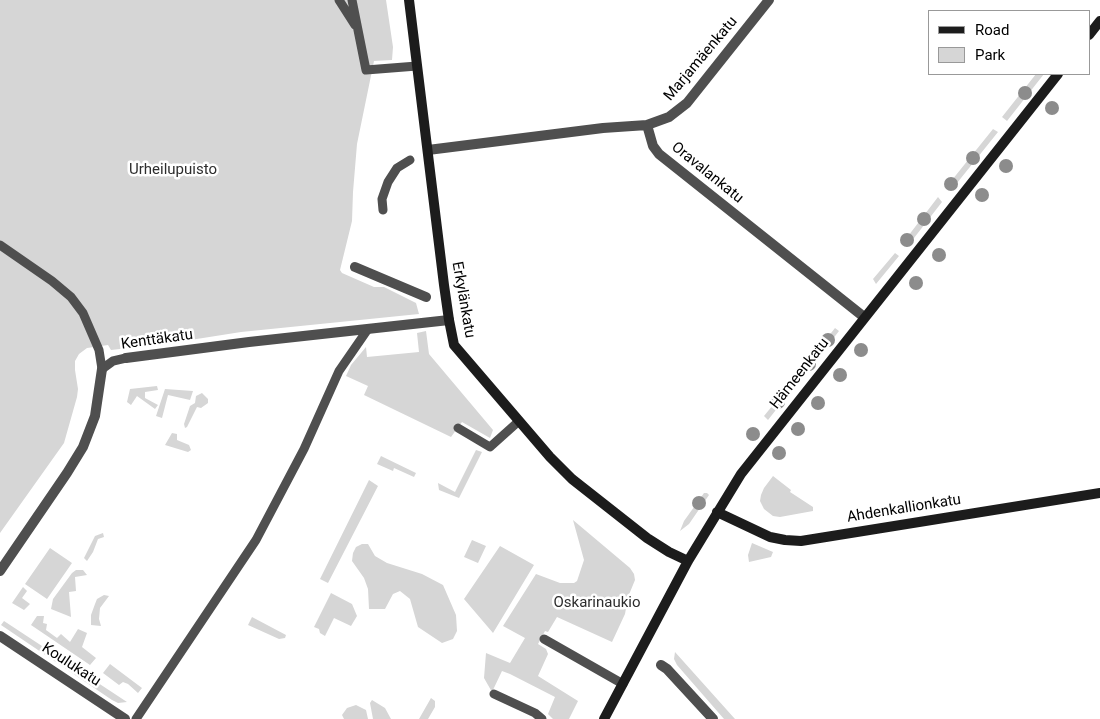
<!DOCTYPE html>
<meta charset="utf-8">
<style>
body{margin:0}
#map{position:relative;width:1100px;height:719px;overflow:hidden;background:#fff;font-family:Roboto,sans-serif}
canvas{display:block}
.legend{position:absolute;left:928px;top:10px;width:162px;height:65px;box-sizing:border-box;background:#fff;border:1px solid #999;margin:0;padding:6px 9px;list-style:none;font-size:15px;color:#000}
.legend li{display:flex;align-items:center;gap:10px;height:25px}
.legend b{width:25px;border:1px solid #999}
</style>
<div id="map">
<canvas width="1100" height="719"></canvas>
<ul class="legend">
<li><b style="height:6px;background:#1c1c1c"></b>Road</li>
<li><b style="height:14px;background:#d6d6d6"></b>Park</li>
</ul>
</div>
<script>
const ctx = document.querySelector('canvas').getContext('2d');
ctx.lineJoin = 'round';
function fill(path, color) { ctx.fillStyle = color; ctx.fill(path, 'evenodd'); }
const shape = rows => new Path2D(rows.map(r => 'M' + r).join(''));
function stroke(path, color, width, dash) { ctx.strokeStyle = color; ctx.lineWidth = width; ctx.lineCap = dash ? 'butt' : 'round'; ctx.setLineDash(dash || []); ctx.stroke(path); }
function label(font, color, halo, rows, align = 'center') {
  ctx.font = font + ' Roboto,sans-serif'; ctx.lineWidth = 5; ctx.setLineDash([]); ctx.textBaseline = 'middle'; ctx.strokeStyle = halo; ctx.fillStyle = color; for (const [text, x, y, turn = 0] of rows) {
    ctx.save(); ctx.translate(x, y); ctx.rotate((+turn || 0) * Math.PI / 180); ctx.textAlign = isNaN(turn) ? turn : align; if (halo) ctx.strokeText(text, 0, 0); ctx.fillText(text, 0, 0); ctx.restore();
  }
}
fill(shape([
 [0,0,386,0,393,47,392,60,374,61,357,144,353,192,352,221,340,270,342,273,374,287,384,287,416,303,419,314,241,332,165,344,111,350,108,345,87,348,79,354,75,361,75,370,78,389,77,397,64,443,0,533],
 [1036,74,1044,74,1007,121,1002,117],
 [993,129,998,132,953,188,948,185],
 [938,197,942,202,907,247,902,244],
 [895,253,899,256,876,284,873,279],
 [835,328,839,331,805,375,801,371],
 [426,331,429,354,493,430,490,438,462,422,451,437,364,395,368,386,346,376,351,365,366,347,367,357,419,352,417,333],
 [790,384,794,387,768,420,764,416],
 [157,386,158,390,145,392,145,398,158,405,155,409,137,396,131,405,127,402,130,389],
 [165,389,193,391,190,400,168,395,162,418,156,416],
 [202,393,208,399,208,403,201,408,197,407,187,427,185,428,184,424,190,406,195,403,196,396],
 [172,433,177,434,177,440,189,445,191,450,188,452,165,445],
 [476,450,482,452,459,498,439,490,438,483,455,492],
 [381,456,416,473,414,477,394,468,393,471,377,464],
 [773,476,791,490,790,492,813,507,813,511,780,517,773,516,764,509,760,501,761,495,764,488],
 [369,480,378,486,328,583,320,579],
 [704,493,707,493,709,495,689,524,680,531,684,521],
 [573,520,630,568,634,574,635,580,628,597,625,614,612,642,557,617,548,632,545,631,538,644,546,649,548,654,538,676,578,701,569,719,553,719,548,714,555,697,510,674,502,671,492,692,484,678,486,653,510,663,525,638,503,626,536,574,560,583,574,583,577,581,584,560],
 [103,533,104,537,98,539,93,552,87,561,84,558,95,536],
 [472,540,486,546,478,563,464,557],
 [752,543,773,552,771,557,749,562,748,555],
 [362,544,368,544,375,556,387,563,422,574,443,585,456,615,457,631,453,639,442,643,418,627,410,599,400,591,393,594,385,609,369,609,368,589,364,578,352,561,353,553,356,547],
 [500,546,534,565,493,633,464,599],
 [50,548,72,563,47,599,25,584],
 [76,570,83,570,87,575,75,577,76,591,69,592,71,617,51,609,53,599,72,573],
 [23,587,27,591,22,598,30,604,24,610,12,603],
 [331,593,352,604,357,616,351,626,334,618,325,636,320,633,319,629,314,627],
 [104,595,109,596,100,608,99,619,101,626,91,625,91,615,95,604,97,599],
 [37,616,44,616,43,623,47,624,46,630,57,638,61,634,70,642,78,629,87,633,82,647,96,658,90,665,31,625],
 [252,617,286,635,285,638,279,639,248,625],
 [4,621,127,702,118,703,112,700,1,625],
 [675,652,735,719,724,719,677,665,674,659],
 [110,664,142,688,138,693,128,684,123,682,119,685,103,673],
 [431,698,435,701,435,707,428,719,419,719],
 [372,700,385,708,391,719,373,719,370,703],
 [356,705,366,710,368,719,344,719,342,715,347,708]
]), '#d6d6d6');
stroke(shape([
 [339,0,355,25],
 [352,0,366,70,417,66],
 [383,210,382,199,388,182,397,168,410,160],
 [0,245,52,281,71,297,83,313,99,350,102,369,113,361,126,358],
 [458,428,490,447,519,421],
 [544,639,623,684],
 [494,694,535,713,542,719],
 [136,719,256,540,304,449,339,371,368,329]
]), '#4f4f4f', 9);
stroke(shape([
 [647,125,653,146,659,154,864,317],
 [428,150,603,128,647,125,669,117,687,103,769,0],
 [355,267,426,297],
 [126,358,249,342,449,320],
 [0,571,67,473,83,447,95,416,102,369],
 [0,636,125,719],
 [661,665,667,669,713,719]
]), '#4f4f4f', 10);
stroke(shape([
 [409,0,444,285,449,320,454,345,550,457,572,479,647,538,669,552,688,561],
 [1089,35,1100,21],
 [717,512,770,537,785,540,801,541,1100,493],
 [604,719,688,561,741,474,1058,74]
]), '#1c1c1c', 10);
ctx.fillStyle = '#8c8c8c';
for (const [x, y] of [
 [1025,93],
 [1052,108],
 [973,158],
 [1006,166],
 [951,184],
 [982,195],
 [924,219],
 [907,240],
 [939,255],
 [916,283],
 [828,340],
 [861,350],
 [809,364],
 [840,375],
 [778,402],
 [818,403],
 [798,429],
 [753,434],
 [779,453],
 [699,503]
]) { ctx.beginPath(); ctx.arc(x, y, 7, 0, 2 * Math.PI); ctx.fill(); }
label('15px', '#000', '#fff', [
 ["Marjamäenkatu",701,59,-50],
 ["Oravalankatu",707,173,39],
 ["Erkylänkatu",463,300,80],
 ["Kenttäkatu",157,340,-8],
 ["Hämeenkatu",800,374,-52],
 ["Ahdenkallionkatu",904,509,-9],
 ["Koulukatu",71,665,33]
]);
label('15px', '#2d2d2d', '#fff', [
 ["Urheilupuisto",173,170],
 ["Oskarinaukio",597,603]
]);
</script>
